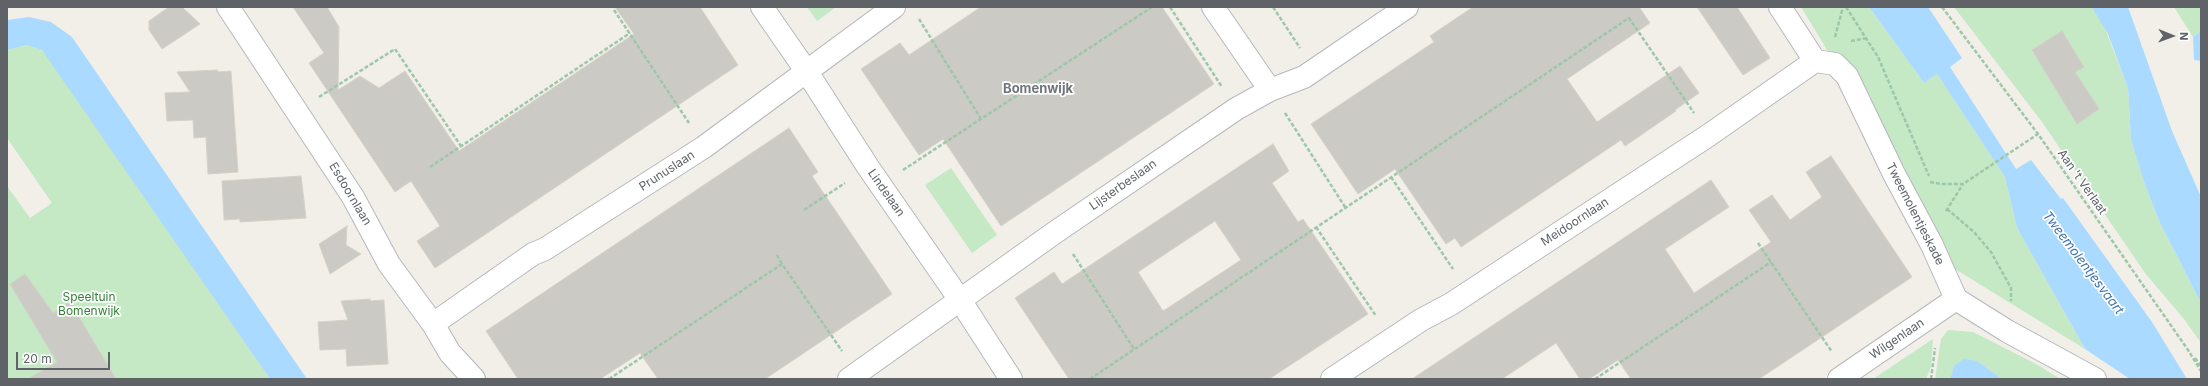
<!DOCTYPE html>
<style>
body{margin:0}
#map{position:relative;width:2208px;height:386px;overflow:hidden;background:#f1efe8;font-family:Inter,sans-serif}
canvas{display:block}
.frame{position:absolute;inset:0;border:8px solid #5f6368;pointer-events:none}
.north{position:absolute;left:2152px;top:16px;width:40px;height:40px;-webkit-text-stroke:3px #fff;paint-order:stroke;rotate:91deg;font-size:11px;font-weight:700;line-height:16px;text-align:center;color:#5f6368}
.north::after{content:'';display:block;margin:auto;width:14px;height:18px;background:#5f6368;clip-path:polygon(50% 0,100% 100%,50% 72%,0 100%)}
.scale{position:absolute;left:16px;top:352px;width:94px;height:18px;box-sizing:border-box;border:2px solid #5f6368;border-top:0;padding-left:5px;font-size:12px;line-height:14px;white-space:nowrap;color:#5f6368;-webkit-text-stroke:3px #fff;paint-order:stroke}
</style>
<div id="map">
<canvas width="2208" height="386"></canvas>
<div class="frame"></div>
<div class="north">N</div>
<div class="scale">20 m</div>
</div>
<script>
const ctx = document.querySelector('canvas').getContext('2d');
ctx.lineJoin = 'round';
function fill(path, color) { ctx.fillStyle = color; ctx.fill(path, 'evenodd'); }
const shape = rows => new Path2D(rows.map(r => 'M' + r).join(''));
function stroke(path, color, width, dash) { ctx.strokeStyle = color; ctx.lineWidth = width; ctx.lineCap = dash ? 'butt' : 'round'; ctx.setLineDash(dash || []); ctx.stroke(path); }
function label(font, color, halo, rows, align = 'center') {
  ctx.font = font + ' Inter,sans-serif'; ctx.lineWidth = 3.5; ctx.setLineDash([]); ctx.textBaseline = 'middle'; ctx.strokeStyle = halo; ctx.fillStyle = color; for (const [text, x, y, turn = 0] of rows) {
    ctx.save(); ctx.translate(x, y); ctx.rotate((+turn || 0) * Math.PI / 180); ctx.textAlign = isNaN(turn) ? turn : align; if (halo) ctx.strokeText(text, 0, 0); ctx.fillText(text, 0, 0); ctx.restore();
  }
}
fill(shape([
 [807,7,836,7,817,21],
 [1801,7,1869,7,1924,83,1937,74,2005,177,2017,228,2085,349,1955,269,1854,94],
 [1954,7,2092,7,2101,18,2128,88,2131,140,2144,182,2159,221,2201,303,2201,343,2184,319,2145,273,2042,122],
 [2174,7,2201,7,2201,31,2193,37],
 [27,45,42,50,58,70,270,379,9,379,7,376,7,186,30,218,52,203,7,138,7,50],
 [951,168,997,235,972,253,925,185],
 [1948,330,1973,332,2038,365,2060,379,2002,379,1977,361,1954,366,1950,379,1935,379,1941,339],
 [1933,339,1931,367,1926,379,1873,379]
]), '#c5e8c5');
fill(shape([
 [1869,7,1928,7,1962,58,1950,67,2016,169,2031,160,2061,199,2063,198,2152,322,2187,379,2130,379,2085,349,2017,228,2005,177,1937,74,1924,83],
 [2092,7,2128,7,2172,131,2201,197,2201,303,2159,221,2144,182,2131,140,2128,88,2108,34],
 [29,17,51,22,72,37,307,379,270,379,42,50,27,45,7,50,7,20],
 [2201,31,2201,61,2194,60,2193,37],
 [1964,359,1977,361,2002,379,1950,379,1954,366]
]), '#aadaff');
const building = shape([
 [169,7,182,7,200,24,162,49,149,30,149,21,169,7],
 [293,7,327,7,339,27,338,90,360,76,379,88,405,71,459,151,634,34,615,7,700,7,738,65,435,268,417,241,440,226,411,181,395,192,309,63,324,53,293,7],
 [981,7,1162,7,1214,84,1001,226,943,139,919,155,861,69,900,43,909,55,981,7],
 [1473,7,1639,7,1650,23,1567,79,1597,122,1680,66,1699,93,1675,110,1676,111,1625,146,1621,140,1461,247,1455,238,1446,244,1395,169,1358,194,1311,124,1434,42,1430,36,1473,7],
 [1697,7,1737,7,1770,58,1743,75,1697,7],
 [2062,31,2084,67,2075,72,2099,109,2077,124,2032,50,2062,31],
 [217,70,218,72,231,71,238,172,208,174,206,137,194,138,193,120,167,121,165,93,190,92,177,72,217,70],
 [789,128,818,172,812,176,892,294,765,379,658,379,640,353,600,379,518,379,486,331,789,128],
 [1273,144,1289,171,1272,183,1298,222,1303,219,1368,314,1269,379,1069,379,1015,298,1054,272,1062,284,1273,144],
 [1215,221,1241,260,1163,311,1138,272,1215,221],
 [1831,156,1912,277,1759,379,1631,379,1618,360,1589,379,1580,379,1556,343,1502,379,1412,379,1711,180,1729,207,1665,249,1694,293,1771,242,1749,210,1772,195,1790,220,1822,197,1806,172,1831,156],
 [301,176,306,218,240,222,240,219,224,220,222,181,301,176],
 [347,226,346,245,361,254,330,274,319,244,347,226],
 [25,274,53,313,70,302,116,379,28,379,57,362,10,284,25,274],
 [370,299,370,301,384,300,388,364,347,366,346,349,320,350,318,322,348,320,341,301,370,299]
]);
fill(building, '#cccac5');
stroke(building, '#d6d1c6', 1);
const minor = shape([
 [228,7,353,197,389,264,433,324,450,353,474,379],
 [762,7,807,72,868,167,960,300,1011,379],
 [1213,7,1270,90],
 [1780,7,1815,61,1835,64,1847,76,1894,174,1932,245,1956,299,2007,331,2095,379],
 [433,324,533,254,545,249,704,147,894,7],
 [849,379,1057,231,1236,109,1270,90,1304,77,1407,7],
 [1332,379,1421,320,1451,304,1709,135,1815,61],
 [1839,379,1956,299]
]);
stroke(minor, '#b5b8bc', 24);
stroke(shape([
 [1170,7,1222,87],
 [1273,7,1300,48],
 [1846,7,1878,57,1929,176],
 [1942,7,2038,134,2188,350,2201,371],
 [614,10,689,123],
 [919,19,981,119],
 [1835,37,1843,7],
 [1851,41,1867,38],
 [319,97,395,49,461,146],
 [1285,113,1345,207],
 [430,167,630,33],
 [903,170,1152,7],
 [1391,177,1453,269],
 [1930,182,1942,184,1963,184,2038,134],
 [1947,209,1974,232,1991,252,2011,288,2011,301],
 [804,210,845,183],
 [1946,211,1963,184],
 [1316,227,1376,316],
 [1758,243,1832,352],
 [1073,254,1134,349],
 [777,255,782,264],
 [2195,358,2201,366],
 [609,379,782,264,842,351],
 [1090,379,1629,18,1694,113],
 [1595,379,1771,262],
 [1931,379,1935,348]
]), '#9cc7a9', 2.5, [4, 2]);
stroke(minor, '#fff', 22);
label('12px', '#5f6368', '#fff', [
 ["Prunuslaan",667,171,-33],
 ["Aan 't Verlaat",2082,182,55],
 ["Lijsterbeslaan",1123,185,-35],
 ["Lindelaan",886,193,55],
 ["Esdoornlaan",350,194,59],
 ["Tweemolentjeskade",1915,214,63],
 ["Meidoornlaan",1575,222,-33],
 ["Wilgenlaan",1897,339,-34]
]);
label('12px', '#348238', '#fff', [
 ["Speeltuin",89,297],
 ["Bomenwijk",89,311]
]);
label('bold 13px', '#70757a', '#fff', [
 ["Bomenwijk",1038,89]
]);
label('italic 13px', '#4174aa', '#fff', [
 ["Tweemolentjesvaart",2083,263,53]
]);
</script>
